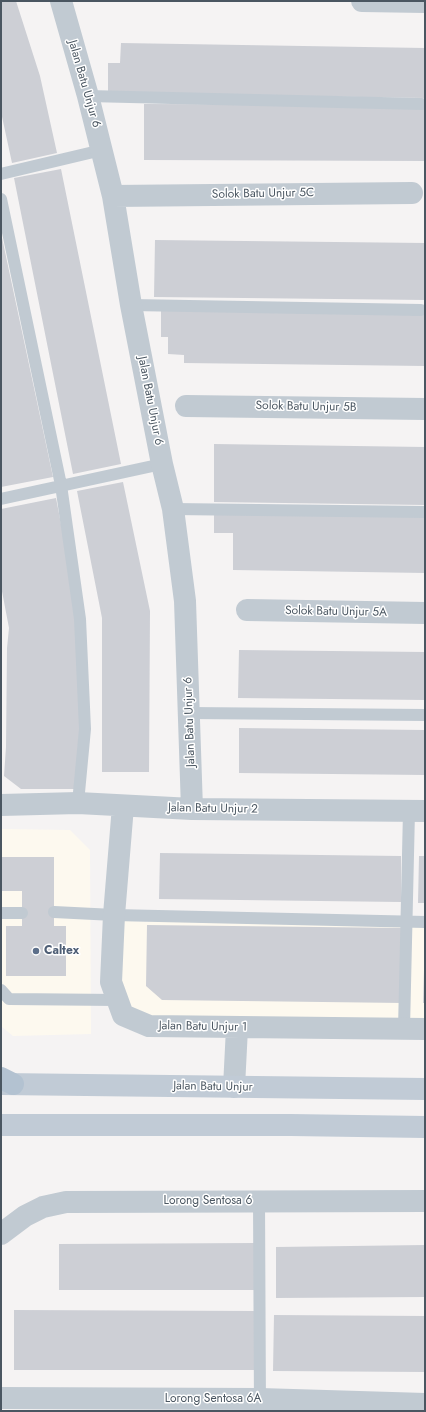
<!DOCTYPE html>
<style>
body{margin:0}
#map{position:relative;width:426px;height:1412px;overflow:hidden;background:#f5f3f3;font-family:Jost,sans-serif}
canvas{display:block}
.frame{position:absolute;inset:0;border:2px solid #4a5661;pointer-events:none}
</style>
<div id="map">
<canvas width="426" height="1412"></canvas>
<div class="frame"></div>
</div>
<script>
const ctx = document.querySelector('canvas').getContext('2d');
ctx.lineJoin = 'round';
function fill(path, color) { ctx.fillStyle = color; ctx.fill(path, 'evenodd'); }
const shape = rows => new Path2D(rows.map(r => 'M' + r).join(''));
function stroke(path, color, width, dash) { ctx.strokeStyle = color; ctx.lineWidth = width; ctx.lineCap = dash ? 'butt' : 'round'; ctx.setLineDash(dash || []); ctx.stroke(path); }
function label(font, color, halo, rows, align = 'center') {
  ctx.font = font + ' Jost,sans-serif'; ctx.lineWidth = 3; ctx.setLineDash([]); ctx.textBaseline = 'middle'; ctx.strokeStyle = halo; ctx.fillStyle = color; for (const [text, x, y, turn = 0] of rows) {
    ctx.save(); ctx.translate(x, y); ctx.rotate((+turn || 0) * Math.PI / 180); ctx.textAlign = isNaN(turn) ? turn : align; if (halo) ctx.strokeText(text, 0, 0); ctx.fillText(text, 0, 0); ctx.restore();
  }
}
fill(shape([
 [1,829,70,830,90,850,91,1034,13,1036,1,1026],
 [122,921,425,926,425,1021,150,1018,131,1008,119,978]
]), '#fdf9ef');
fill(shape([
 [1,1,16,1,40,76,57,153,12,163,1,112],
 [121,43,425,48,425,98,108,93,108,63,120,63],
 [144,104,425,105,425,161,144,160],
 [61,169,121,464,73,474,14,178],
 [1,233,53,477,1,487],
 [155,240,425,243,425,300,154,297],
 [161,308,425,312,425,366,184,363,184,355,168,354,168,337,161,337],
 [214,444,425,447,425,505,214,502],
 [123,482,150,611,149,772,102,772,102,618,77,491],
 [56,498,80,623,79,789,21,789,4,776,6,747,7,648,9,628,1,586,1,509],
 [214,512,425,515,425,573,233,570,233,533,214,533],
 [239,650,425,652,425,700,238,698],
 [239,728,425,730,425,775,239,773],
 [160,853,401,856,401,902,159,899],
 [419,856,425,856,425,903,418,903],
 [1,857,54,857,54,926,66,926,66,976,6,976,6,926,22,926,22,891,1,891],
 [147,925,404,928,403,1003,162,1000,146,986],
 [424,970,425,970,425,1003,423,1003],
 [255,1243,255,1290,59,1290,59,1244],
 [425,1245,425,1297,276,1298,276,1247],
 [14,1310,256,1311,256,1370,14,1370],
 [274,1315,425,1316,425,1372,273,1371]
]), '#cdcfd5');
stroke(shape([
 [88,96,422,104],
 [1,174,102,150],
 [1,199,61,485,80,619,85,729,78,803],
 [131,305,421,310],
 [1,499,162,464],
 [173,509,425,512],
 [189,713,425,715],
 [54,912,114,915,425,922],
 [1,913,22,913],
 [1,990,9,999,117,1000],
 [404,1029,409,811],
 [259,1201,260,1411]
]), '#c1cad2', 12);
stroke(shape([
 [61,1,88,96,113,196,131,305,162,464,173,509,185,601,192,809],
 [362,1,425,2],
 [113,196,412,193],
 [186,406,425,409],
 [247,610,425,613],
 [1,805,78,803,192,809,425,811],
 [123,806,114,915,111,982,123,1015,149,1026,425,1029],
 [234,1087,237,1028],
 [1,1234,25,1216,43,1207,66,1202,425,1201],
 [1,1398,260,1399,425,1404]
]), '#c1cad2', 22);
stroke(shape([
 [1,1084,425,1089],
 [1,1125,291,1125,425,1127]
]), '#c1cbd6', 22);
stroke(shape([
 [1,1078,13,1084]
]), '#b3c2d1', 22);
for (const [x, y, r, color] of [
 [36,951,4,"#5c6f8a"]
]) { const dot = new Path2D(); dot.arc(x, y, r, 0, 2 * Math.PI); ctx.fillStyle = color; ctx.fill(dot); stroke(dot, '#fff', 1.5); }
label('12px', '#4a5661', '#fff', [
 ["Jalan Batu Unjur 6",84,84,74],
 ["Solok Batu Unjur 5C",263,194,-1],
 ["Jalan Batu Unjur 6",150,401,79],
 ["Solok Batu Unjur 5B",306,407,1],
 ["Solok Batu Unjur 5A",336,612,1],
 ["Jalan Batu Unjur 6",190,722,-92],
 ["Jalan Batu Unjur 2",213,809,1],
 ["Jalan Batu Unjur 1",203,1027,1],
 ["Jalan Batu Unjur",213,1087,1],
 ["Lorong Sentosa 6",208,1201],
 ["Lorong Sentosa 6A",213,1399]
]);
label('bold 12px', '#4e5e75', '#fff', [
 ["Caltex",44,951]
], 'left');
</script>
